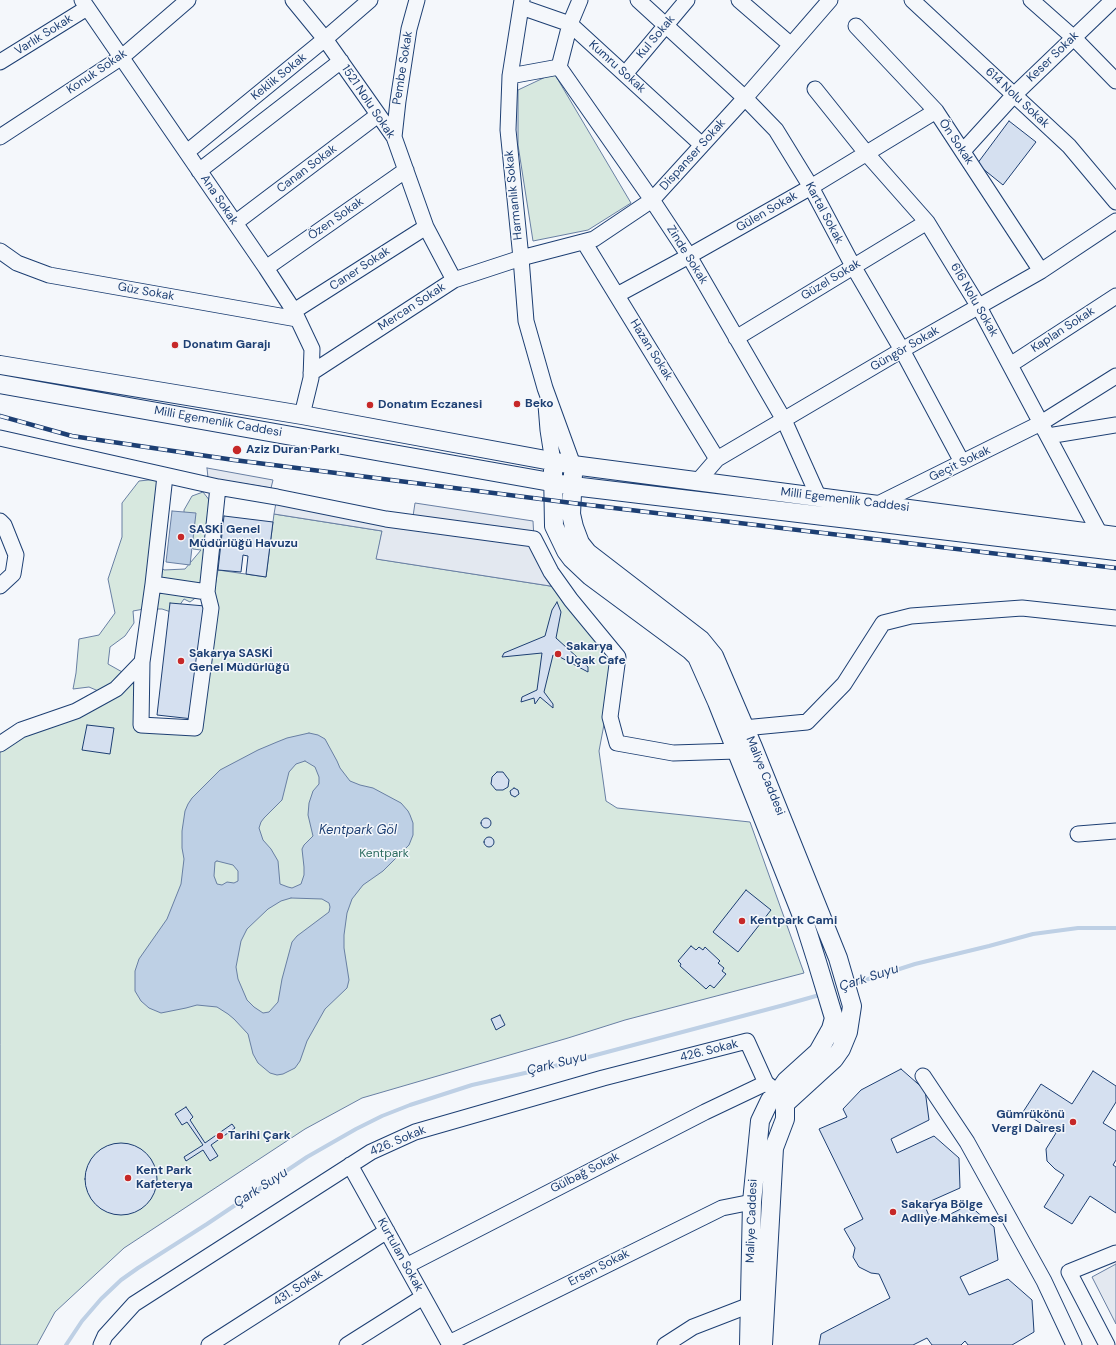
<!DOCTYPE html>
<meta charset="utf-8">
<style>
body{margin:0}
canvas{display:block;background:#f4f7fb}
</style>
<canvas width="1116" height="1345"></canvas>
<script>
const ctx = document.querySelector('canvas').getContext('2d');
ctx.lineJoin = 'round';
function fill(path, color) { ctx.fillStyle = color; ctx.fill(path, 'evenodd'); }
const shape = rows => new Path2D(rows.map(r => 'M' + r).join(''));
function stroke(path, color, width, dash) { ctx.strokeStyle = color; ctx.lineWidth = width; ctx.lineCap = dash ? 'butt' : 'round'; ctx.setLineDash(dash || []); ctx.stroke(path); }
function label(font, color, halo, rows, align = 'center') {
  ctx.font = font + ' "DM Sans",sans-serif'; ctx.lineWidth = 3; ctx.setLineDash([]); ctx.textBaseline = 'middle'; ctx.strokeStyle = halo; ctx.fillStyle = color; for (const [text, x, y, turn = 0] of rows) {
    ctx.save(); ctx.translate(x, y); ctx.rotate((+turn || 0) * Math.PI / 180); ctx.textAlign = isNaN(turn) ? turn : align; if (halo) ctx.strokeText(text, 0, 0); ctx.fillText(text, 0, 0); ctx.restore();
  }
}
const green = shape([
 [554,73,631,203,588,230,533,241,518,145,518,90,554,73],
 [158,479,153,558,164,570,185,569,201,550,193,549,184,533,184,510,192,496,203,492,210,501,206,525,209,526,220,516,223,525,222,558,198,596,190,602,184,599,174,613,162,609,144,609,133,611,134,623,125,636,110,647,108,664,124,673,142,662,141,725,195,728,211,608,218,570,266,577,274,514,382,531,377,559,563,588,617,655,599,751,606,801,617,808,750,822,804,973,625,1020,568,1038,362,1098,305,1129,124,1248,55,1312,37,1345,0,1345,0,744,103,693,89,687,73,689,76,673,79,639,99,635,115,613,108,579,122,537,122,503,139,481,158,479]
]);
fill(green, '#d7e8df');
stroke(green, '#687fa3', 1);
const parking = shape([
 [207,468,273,480,271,488,208,478,207,468],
 [277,497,412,523,415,503,533,521,534,539,532,540,563,588,376,559,382,531,274,514,277,497],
 [1116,1264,1116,1324,1092,1277,1116,1264]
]);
fill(parking, '#e3e8f0');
stroke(parking, '#687fa3', 1);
const water = shape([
 [172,511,196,513,190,565,166,562,172,511],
 [309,733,318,735,325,739,337,761,340,768,350,781,360,785,373,788,401,803,408,811,410,815,413,823,413,835,409,845,383,871,363,885,352,899,347,913,344,935,344,948,349,980,347,988,325,1009,307,1041,300,1061,295,1068,283,1074,277,1075,270,1073,258,1063,253,1054,248,1034,234,1019,228,1014,217,1007,197,1005,186,1008,161,1013,149,1008,141,1001,135,991,135,971,139,959,167,919,181,884,184,859,182,848,182,831,185,811,188,804,192,798,220,770,258,750,277,742,287,738,309,733],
 [305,761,315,767,319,777,319,784,313,791,309,803,308,815,313,836,304,845,302,849,304,867,304,875,301,884,292,888,288,887,280,884,278,861,271,849,263,840,259,828,261,822,264,818,282,800,289,772,296,764,305,761],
 [217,861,233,865,238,871,238,881,234,883,227,882,222,885,217,884,214,876,215,862,217,861],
 [291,898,322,899,329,903,330,907,329,912,297,936,292,942,282,979,278,1002,269,1012,263,1013,254,1007,247,1000,238,979,236,967,241,941,247,929,268,909,281,901,291,898]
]);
fill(water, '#bed0e5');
stroke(water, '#687fa3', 1);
stroke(shape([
 [850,985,915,964,989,946,1033,934,1078,928,1116,928],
 [66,1345,82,1321,101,1299,121,1280,138,1268,207,1224,307,1157,356,1129,382,1116,410,1105,472,1085,547,1068,784,1005,823,994]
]), '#bed0e5', 4);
const building = shape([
 [1009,121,1036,142,1003,185,977,164,1009,121],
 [224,516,273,522,266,577,246,574,248,556,243,555,241,572,218,570,224,516],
 [557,602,561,612,556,638,588,667,588,672,558,656,553,655,544,692,553,704,553,708,540,697,535,704,534,698,521,702,522,697,537,690,542,653,502,657,504,653,545,636,552,610,557,602],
 [170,603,205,606,193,719,157,715,170,603],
 [87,725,114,728,110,754,82,750,87,725],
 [497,772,503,772,509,780,508,787,503,790,496,790,491,784,492,777,497,772],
 [514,788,518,790,519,794,515,797,511,795,510,791,514,788],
 '481 823a5 5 0 1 1 10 0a5 5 0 1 1-10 0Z',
 '484 842a5 5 0 1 1 10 0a5 5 0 1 1-10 0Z',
 [746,890,771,910,738,952,713,932,746,890],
 [691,946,696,950,699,947,703,950,705,947,720,961,718,963,724,968,722,971,726,974,714,988,710,985,706,989,680,966,681,964,678,961,691,946],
 [500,1015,505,1025,496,1030,491,1019,500,1015],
 [901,1069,925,1090,929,1120,891,1139,897,1153,934,1136,959,1158,960,1188,924,1204,932,1223,969,1205,994,1227,998,1260,960,1277,969,1295,1008,1279,1032,1300,1034,1332,1012,1345,968,1345,965,1341,961,1345,932,1345,927,1338,913,1345,819,1345,821,1334,890,1298,879,1274,871,1273,859,1267,853,1257,855,1248,844,1229,863,1219,819,1129,847,1117,843,1109,861,1090,901,1069],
 [1093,1071,1116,1086,1116,1102,1103,1123,1116,1131,1116,1160,1113,1165,1116,1167,1116,1213,1090,1196,1072,1224,1044,1207,1064,1175,1055,1169,1047,1161,1046,1149,1056,1133,1023,1112,1041,1084,1072,1104,1093,1071],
 [186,1107,193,1117,190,1120,205,1143,232,1124,235,1128,211,1145,218,1156,210,1161,203,1150,186,1161,184,1157,203,1145,187,1122,182,1125,175,1114,186,1107],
 '85 1179a36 36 0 1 1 72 0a36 36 0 1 1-72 0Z'
]);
fill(building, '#d5e0f0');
stroke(building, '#1d3f73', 1);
const minor = shape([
 [82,0,266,268,294,311,312,349,311,378,302,415],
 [293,0,325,39,394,137,426,227,454,280],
 [522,0,510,76,508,130,521,258,526,321,545,388,573,465],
 [638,0,745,98,776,130,811,187,853,266,902,350,962,462],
 [739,0,791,45],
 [912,0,1069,146,1116,202],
 [1031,0,1074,38,1116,81],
 [521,7,570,24,702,145],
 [856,26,936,111,1041,271],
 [0,62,87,8],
 [559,67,570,24,580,0],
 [625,74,687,0],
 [510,76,559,67,652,200,689,256,784,420,819,498],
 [815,89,867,154,927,222,979,307,1100,534],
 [0,137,122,57,188,0],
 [394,137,398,101,409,29,417,0],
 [963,151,1013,96,1113,0],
 [187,152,325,39,370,0],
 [199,171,341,61],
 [235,223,378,115],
 [584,242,717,459],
 [0,251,17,263,49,275,297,319],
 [266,268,406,170],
 [617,295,689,256,811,187,936,111],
 [294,311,426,227],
 [736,338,927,222],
 [1010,365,1116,296],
 [311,373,454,280,521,258,594,239,652,200,745,98,830,0],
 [546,405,548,430,553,462],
 [1048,436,1116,425],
 [0,438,218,487,277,497,386,519,534,539,551,572,571,600,618,657,610,717,617,743,673,753,737,751],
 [165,476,153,584,207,592,218,487],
 [698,481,717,459,902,350,1041,271,1116,221],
 [878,504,1041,423,1116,376],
 [0,521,4,525,16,555,13,574,0,586],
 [153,584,142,662,141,725,195,728,211,608,207,592],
 [733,729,807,722,844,684,883,623,911,616,1022,608,1116,618],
 [0,744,21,730,76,711,116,689,142,662],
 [1078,834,1116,831],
 [923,1076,967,1142,1044,1281,1074,1345],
 [350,1165,450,1345],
 [406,1266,705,1112,766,1083],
 [449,1343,722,1208,752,1202],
 [101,1345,105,1336,134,1304,371,1152,415,1132,603,1078,747,1041,766,1083,776,1091],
 [209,1345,387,1231],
 [347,1345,423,1297],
 [665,1345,693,1327,750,1305],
 [1107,1345,1069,1272,1116,1253]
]);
const major = shape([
 [0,365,302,415,573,465,1116,536],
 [0,384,573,486,1116,551],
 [553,470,554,526,566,551,572,559,590,576,690,650,697,657,717,702,804,921,817,962,834,1018,831,1029,818,1052,786,1081,779,1091],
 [573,474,571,514,574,527,580,543,588,553,701,640,714,656,753,747,838,958,852,1006,848,1032,841,1049,834,1059,788,1101],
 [749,1345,752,1202,760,1121,770,1100],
 [763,1345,774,1148,785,1119,785,1106]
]);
stroke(minor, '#1d3f73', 17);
stroke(major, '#1d3f73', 20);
stroke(minor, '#f4f7fb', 15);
stroke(major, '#f4f7fb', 18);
const rail = shape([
 [0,416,72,436,234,460,572,503,1116,568]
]);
stroke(rail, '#1d3f73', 4.5);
stroke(rail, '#f4f7fb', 3, [9]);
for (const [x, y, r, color] of [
 [175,345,4,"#c62828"],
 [517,404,4,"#c62828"],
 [370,405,4,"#c62828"],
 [237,450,5,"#c62828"],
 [181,537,4,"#c62828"],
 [558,654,4,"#c62828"],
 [181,661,4,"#c62828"],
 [742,921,4,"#c62828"],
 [1073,1122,4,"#c62828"],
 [220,1136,4,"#c62828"],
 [128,1178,4,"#c62828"],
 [893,1212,4,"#c62828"]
]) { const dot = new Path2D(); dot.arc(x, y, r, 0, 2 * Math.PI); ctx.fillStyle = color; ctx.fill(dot); stroke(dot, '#f4f7fb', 1.5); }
label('12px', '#1d3f73', '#f4f7fb', [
 ["Varlık Sokak",44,35,-32],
 ["Kul Sokak",656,37,-50],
 ["Keser Sokak",1053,57,-44],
 ["Kumru Sokak",617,67,42],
 ["Pembe Sokak",403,68,-81],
 ["Konuk Sokak",97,72,-34],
 ["Keklik Sokak",279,77,-39],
 ["614 Nolu Sokak",1017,98,43],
 ["1521 Nolu Sokak",368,102,56],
 ["Ön Sokak",956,142,56],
 ["Dispanser Sokak",693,155,-48],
 ["Canan Sokak",307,169,-37],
 ["Harmanlık Sokak",514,195,-96],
 ["Ana Sokak",219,200,56],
 ["Gülen Sokak",767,212,-30],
 ["Kartal Sokak",824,213,62],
 ["Özen Sokak",336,219,-35],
 ["Zinde Sokak",687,255,58],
 ["Caner Sokak",360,269,-33],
 ["Güzel Sokak",831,280,-31],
 ["Güz Sokak",146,292,10],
 ["616 Nolu Sokak",974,300,60],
 ["Mercan Sokak",412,307,-33],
 ["Kaplan Sokak",1063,330,-33],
 ["Güngör Sokak",905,349,-30],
 ["Hazan Sokak",651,350,58],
 ["Milli Egemenlik Caddesi",218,422,10],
 ["Geçit Sokak",960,464,-26],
 ["Milli Egemenlik Caddesi",845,500,7],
 ["Maliye Caddesi",765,776,68],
 ["426. Sokak",709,1051,-14],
 ["426. Sokak",398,1141,-23],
 ["Gülbağ Sokak",585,1173,-27],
 ["Maliye Caddesi",752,1221,-88],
 ["Kurtulan Sokak",400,1255,61],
 ["Ersen Sokak",599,1268,-27],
 ["431. Sokak",298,1288,-33]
]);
label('bold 12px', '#1d3f73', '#f4f7fb', [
 ["Donatım Garajı",183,345],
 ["Beko",525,404],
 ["Donatım Eczanesi",378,405],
 ["Aziz Duran Parkı",246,450],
 ["SASKİ Genel",189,530],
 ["Müdürlüğü Havuzu",189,544],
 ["Sakarya",566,647],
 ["Uçak Cafe",566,661],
 ["Sakarya SASKİ",189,654],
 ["Genel Müdürlüğü",189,668],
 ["Kentpark Cami",750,921],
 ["Gümrükönü",1065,1115,"right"],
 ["Vergi Dairesi",1065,1129,"right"],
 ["Tarihi Çark",228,1136],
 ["Kent Park",136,1171],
 ["Kafeterya",136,1185],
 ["Sakarya Bölge",901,1205],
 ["Adliye Mahkemesi",901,1219]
], 'left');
label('12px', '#2c6c60', '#f4f7fb', [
 ["Kentpark",384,854]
]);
label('italic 13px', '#1d3f73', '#f4f7fb', [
 ["Kentpark Göl",358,831],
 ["Çark Suyu",869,978,-18],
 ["Çark Suyu",557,1064,-14],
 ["Çark Suyu",261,1188,-33]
]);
</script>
